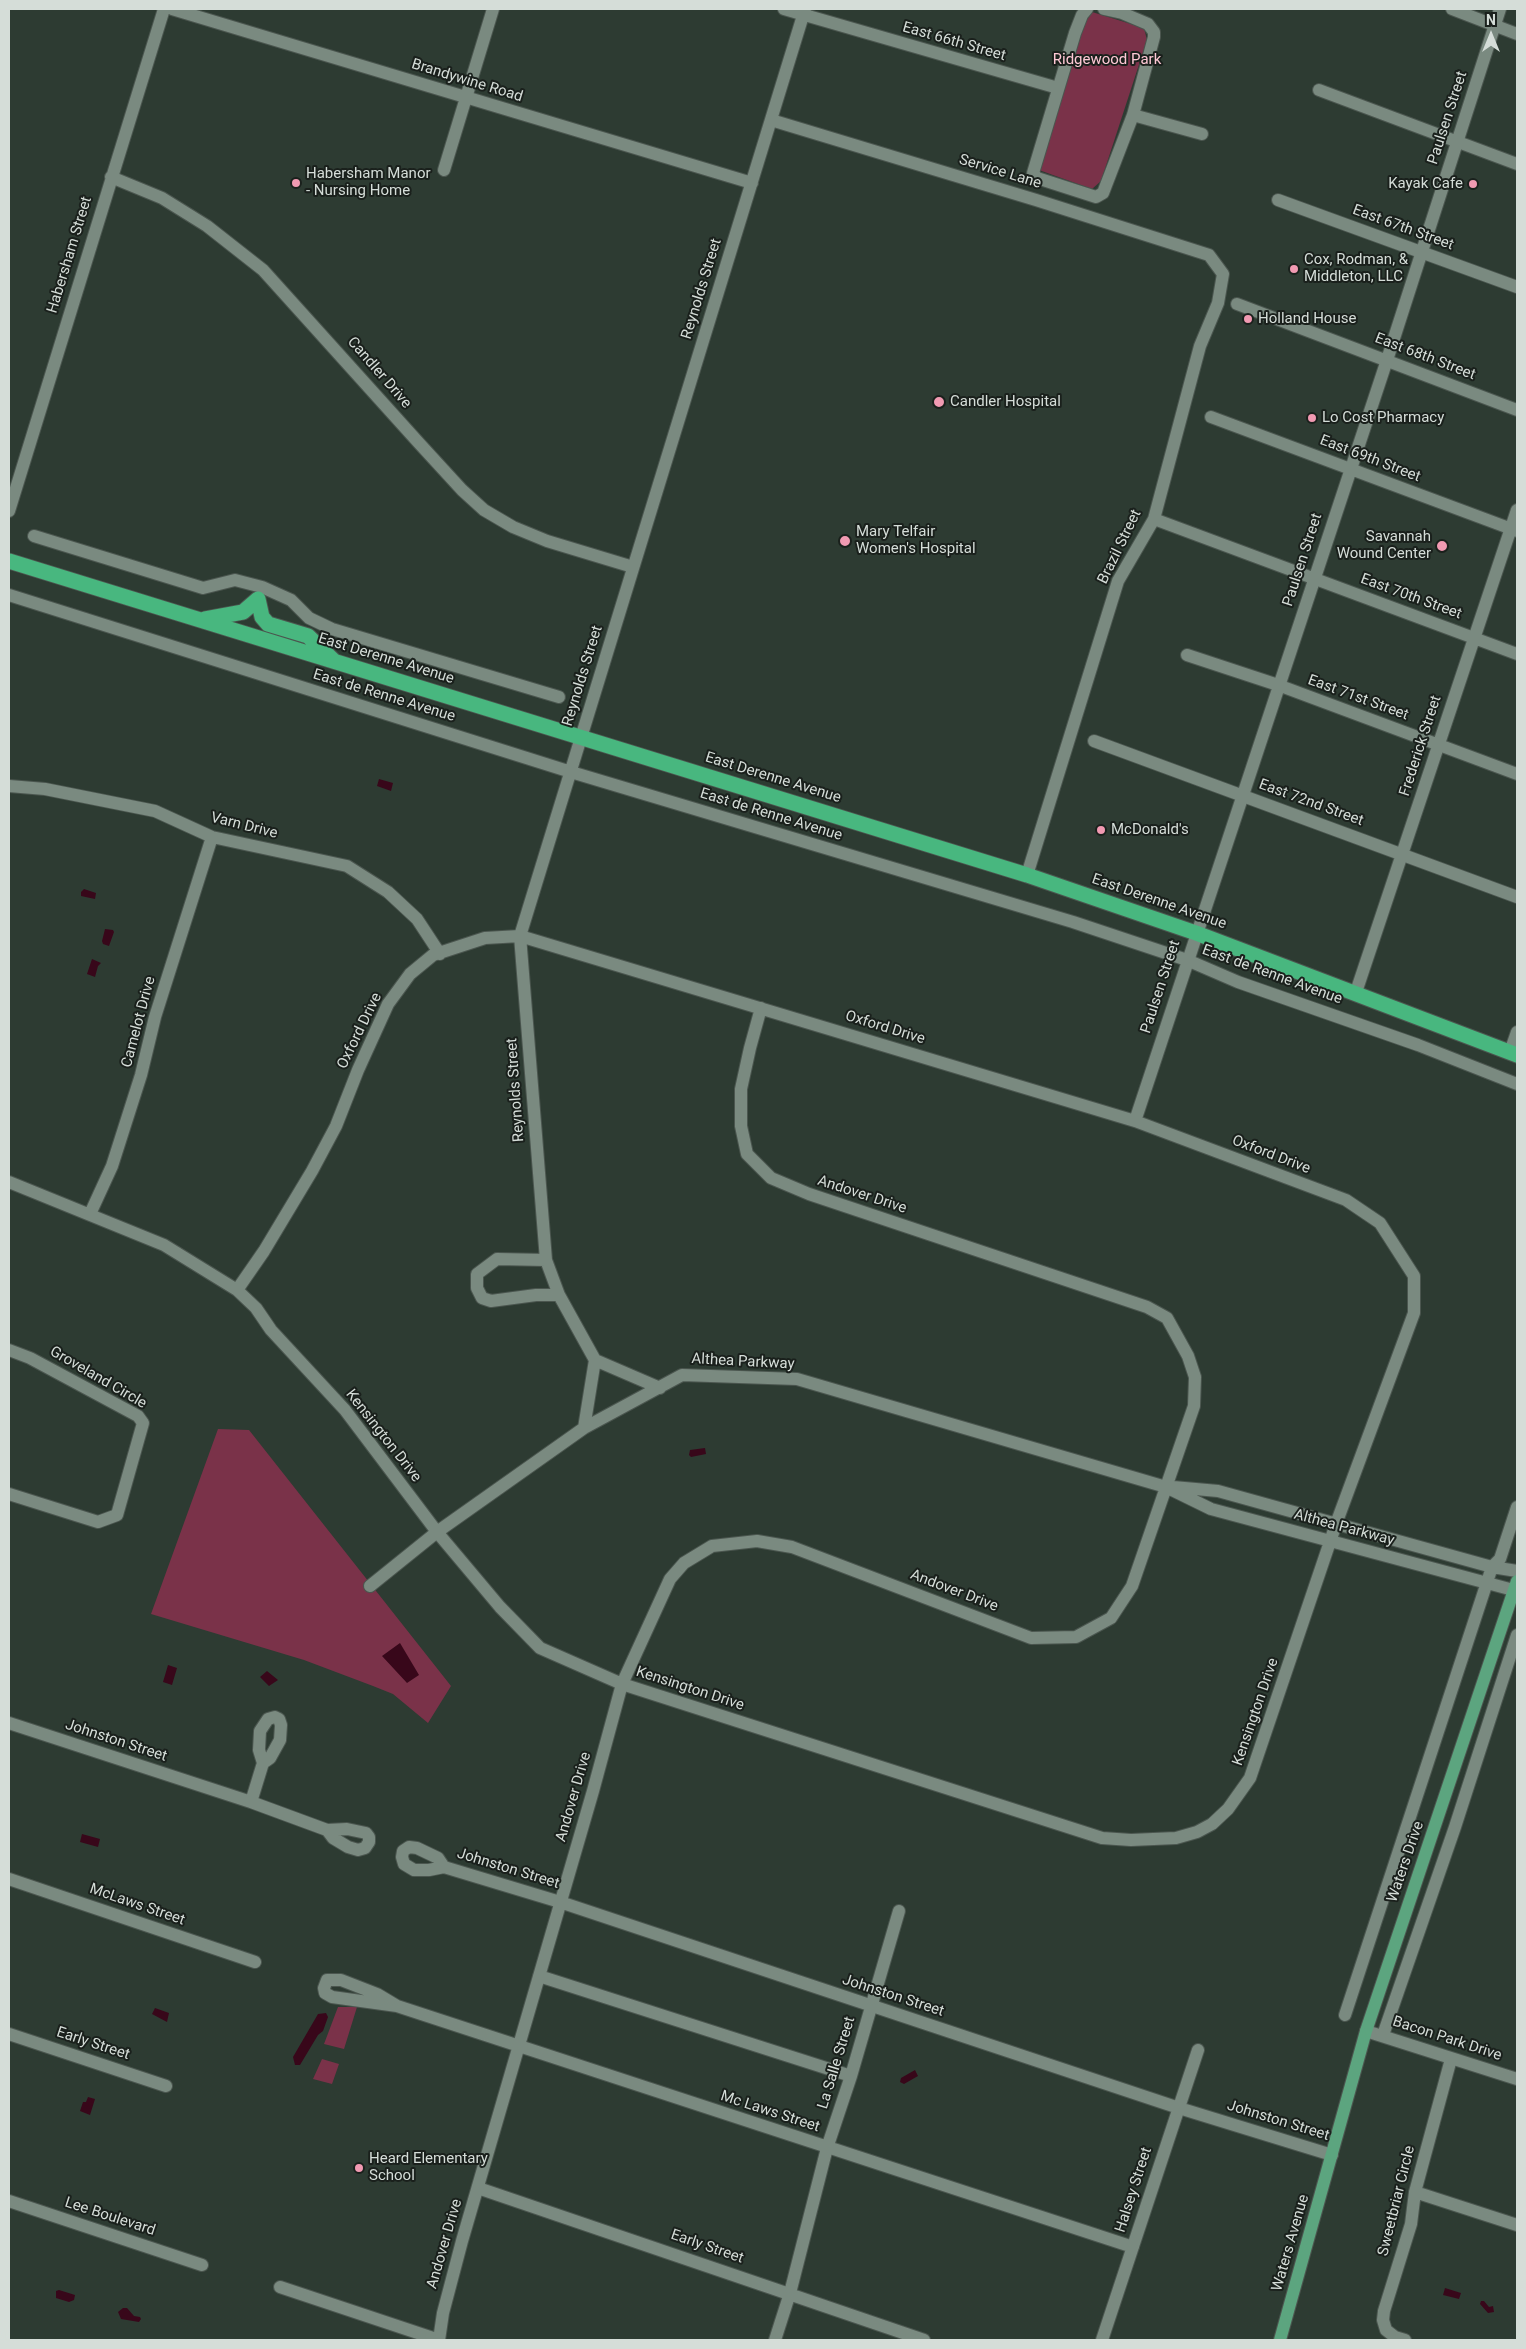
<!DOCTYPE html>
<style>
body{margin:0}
#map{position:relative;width:1526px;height:2349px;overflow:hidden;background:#2d3b32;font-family:Roboto,sans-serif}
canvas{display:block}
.frame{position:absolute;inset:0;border:10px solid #d5ddd8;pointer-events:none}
.north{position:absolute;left:1466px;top:10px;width:50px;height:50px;-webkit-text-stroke:4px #1a201c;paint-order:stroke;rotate:0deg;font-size:14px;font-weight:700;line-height:20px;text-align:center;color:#d5ddd8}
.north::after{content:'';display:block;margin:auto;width:18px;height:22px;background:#d5ddd8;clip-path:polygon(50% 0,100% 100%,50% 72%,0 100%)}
</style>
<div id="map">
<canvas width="1526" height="2349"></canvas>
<div class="frame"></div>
<div class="north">N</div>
</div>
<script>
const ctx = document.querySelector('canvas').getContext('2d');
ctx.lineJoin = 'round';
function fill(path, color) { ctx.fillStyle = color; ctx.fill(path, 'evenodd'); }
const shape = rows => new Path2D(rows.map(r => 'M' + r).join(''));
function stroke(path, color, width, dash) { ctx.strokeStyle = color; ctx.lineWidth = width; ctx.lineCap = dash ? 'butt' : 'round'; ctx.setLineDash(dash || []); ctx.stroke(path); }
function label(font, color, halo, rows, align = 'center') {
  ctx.font = font + ' Roboto,sans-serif'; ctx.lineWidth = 4; ctx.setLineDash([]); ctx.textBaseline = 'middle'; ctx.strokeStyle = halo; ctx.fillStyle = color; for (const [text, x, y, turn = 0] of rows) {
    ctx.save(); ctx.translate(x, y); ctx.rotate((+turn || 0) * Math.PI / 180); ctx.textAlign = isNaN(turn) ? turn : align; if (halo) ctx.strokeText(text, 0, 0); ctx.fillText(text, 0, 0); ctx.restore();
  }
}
fill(shape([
 [1092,12,1144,28,1147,40,1101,181,1092,189,1039,170,1086,17],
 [218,1429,249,1430,451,1686,428,1723,393,1694,373,1686,304,1660,151,1614],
 [338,2007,357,2007,344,2049,324,2044],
 [322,2059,339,2064,332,2084,313,2079]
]), '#7a3249');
fill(shape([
 [379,779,393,783,391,791,377,786],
 [84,889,96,893,95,899,81,896,81,892],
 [105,929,113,930,114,932,109,946,103,944,102,941],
 [92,959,101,963,98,966,95,977,87,974],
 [705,1448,706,1454,691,1457,689,1455,690,1450],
 [400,1643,419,1675,407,1683,382,1656],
 [168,1665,177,1668,172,1685,163,1682],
 [267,1671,278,1680,269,1686,260,1677],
 [82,1834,100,1839,98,1847,80,1842],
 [155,2008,169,2013,167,2022,152,2014],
 [326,2013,328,2017,323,2031,318,2035,300,2065,295,2065,293,2057,318,2014],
 [915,2070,918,2076,904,2084,900,2082,901,2078],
 [88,2097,95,2099,90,2115,80,2111,83,2102,86,2102],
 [1445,2288,1461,2293,1459,2299,1443,2295],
 [59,2290,75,2295,74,2300,69,2302,56,2298,56,2291],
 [1481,2301,1484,2301,1489,2307,1493,2306,1494,2312,1488,2313,1480,2304],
 [123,2308,127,2308,134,2316,140,2317,141,2319,139,2322,121,2319,118,2312]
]), '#38071a');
const minor = shape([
 [172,9,752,183],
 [784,9,1058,88],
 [1087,9,1082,15,1075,33,1033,173,1037,178,1096,197,1103,193,1133,115,1154,37,1154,32,1148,24,1122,13,1104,9],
 [1452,9,1517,34],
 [1319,90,1517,164],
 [1133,115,1202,134],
 [771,120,1036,200,1209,255,1223,274,1218,303,1200,346,1154,519,1118,581,1027,875],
 [444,170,493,9],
 [111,177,162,198,207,226,263,270,418,442,462,490,484,510,513,527,547,541,633,567],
 [1278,200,1517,287],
 [1237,304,1517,410],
 [1211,417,1517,531],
 [9,511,164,9],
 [1154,519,1517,654],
 [34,536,203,588,235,580,262,587,291,600,309,618,332,629,559,697],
 [9,595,571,772,1073,922,1187,960,1238,982,1418,1045,1517,1084],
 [1187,655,1278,685,1517,774],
 [1094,741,1517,897],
 [9,786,45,789,155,811,212,837,347,866,388,892,417,919,440,954],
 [1356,992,1517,510],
 [1510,1052,1517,1032],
 [1135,1121,1387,360,1500,9],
 [9,1182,164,1245,237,1290,256,1308,271,1330,345,1410,437,1532,500,1607,540,1648,622,1684,1102,1838,1131,1840,1176,1838,1197,1832,1212,1824,1228,1809,1250,1778,1336,1524,1414,1313,1414,1276,1380,1223,1346,1200,1135,1121,520,936,485,938,433,955,410,974,388,1004,358,1070,336,1126,312,1171,264,1251,237,1290],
 [90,1214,112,1166,141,1075,155,1017,212,837],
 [546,1260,497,1259,477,1274,477,1288,482,1298,491,1301,536,1295,559,1295],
 [9,1350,30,1358,138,1416,143,1423,117,1515,98,1522,9,1494],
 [660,1388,595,1360,559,1295,546,1260,520,936,805,9],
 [584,1428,595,1360],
 [1173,1487,1218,1491,1492,1567,1517,1571],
 [370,1586,437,1532,584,1428,682,1375,797,1379,1166,1487,1211,1509,1517,1591],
 [9,1723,251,1802,327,1830,347,1829,366,1833,369,1837,369,1842,365,1848,358,1850,348,1847,333,1838,327,1830],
 [251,1802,263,1763,270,1758,280,1740,281,1725,279,1719,275,1717,268,1719,260,1731,259,1750,263,1763],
 [444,1867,429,1870,414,1870,404,1864,402,1857,403,1851,409,1847,417,1848,438,1858,444,1867,560,1902,1179,2108,1332,2155],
 [9,1879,255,1962],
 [539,1976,851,2076],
 [397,2006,377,1994,341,1980,327,1980,324,1988,325,1993,332,1997,397,2006,1133,2247],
 [1345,2015,1492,1567,1500,1559,1517,1507],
 [1366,2031,1517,2079],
 [9,2034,166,2086],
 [1383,2035,1455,1827,1517,1635],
 [478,2188,924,2340],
 [1415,2192,1517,2225],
 [9,2201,202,2265],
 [280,2287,439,2340],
 [439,2340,443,2313,462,2241,593,1791,622,1684,670,1579,684,1563,712,1546,757,1541,792,1547,1031,1638,1076,1637,1111,1618,1132,1586,1194,1406,1195,1377,1188,1356,1167,1318,1147,1307,809,1194,771,1178,747,1154,741,1126,741,1089,750,1048,761,1008],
 [775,2340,790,2293,827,2148,851,2076,899,1911],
 [1102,2340,1198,2050],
 [1405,2340,1395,2337,1386,2330,1383,2320,1384,2311,1411,2224,1415,2192,1451,2059]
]);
const major = shape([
 [1280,2340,1366,2031,1517,1581]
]);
const highway = shape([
 [9,561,1027,875,1196,933,1517,1055],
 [258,599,262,617,268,624,308,636,334,661],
 [205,619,243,612,258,599]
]);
stroke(minor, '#4b564f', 14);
stroke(major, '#4b564f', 14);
stroke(highway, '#4b564f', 17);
stroke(minor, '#7a8a80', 12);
stroke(major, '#5ca57f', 12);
stroke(highway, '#48b77f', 15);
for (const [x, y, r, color] of [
 [296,183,5,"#f19ab2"],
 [1473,184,5,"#f19ab2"],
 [1294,269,5,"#f19ab2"],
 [1248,319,5,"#f19ab2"],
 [939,402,6,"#f19ab2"],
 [1312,418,5,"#f19ab2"],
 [845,541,6,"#f19ab2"],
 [1442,546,6,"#f19ab2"],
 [1101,830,5,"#f19ab2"],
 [359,2168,5,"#f19ab2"]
]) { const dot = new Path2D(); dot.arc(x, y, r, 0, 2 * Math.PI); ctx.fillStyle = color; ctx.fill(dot); stroke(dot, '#1a201c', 2); }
label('15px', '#d5ddd8', '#1a201c', [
 ["East 66th Street",954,42,16],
 ["Brandywine Road",467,81,17],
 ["Paulsen Street",1448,118,-72],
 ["Service Lane",1000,172,17],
 ["East 67th Street",1403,228,20],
 ["Habersham Street",70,255,-73],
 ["Reynolds Street",702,289,-73],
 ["East 68th Street",1425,357,21],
 ["Candler Drive",379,373,49],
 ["East 69th Street",1370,459,21],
 ["Brazil Street",1120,547,-64],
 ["Paulsen Street",1303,560,-72],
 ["East 70th Street",1411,597,20],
 ["East Derenne Avenue",386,659,17],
 ["Reynolds Street",583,676,-73],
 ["East de Renne Avenue",384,696,17],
 ["East 71st Street",1358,698,20],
 ["Frederick Street",1421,746,-72],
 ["East Derenne Avenue",773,778,17],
 ["East 72nd Street",1311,803,20],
 ["East de Renne Avenue",771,815,17],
 ["Varn Drive",244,826,14],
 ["East Derenne Avenue",1159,902,19],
 ["East de Renne Avenue",1272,975,20],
 ["Paulsen Street",1161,987,-72],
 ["Camelot Drive",139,1022,-75],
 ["Oxford Drive",885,1028,17],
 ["Oxford Drive",360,1031,-64],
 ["Reynolds Street",516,1090,-94],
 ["Oxford Drive",1271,1155,21],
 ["Andover Drive",862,1195,18],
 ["Althea Parkway",743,1362,3],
 ["Groveland Circle",98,1378,30],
 ["Kensington Drive",383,1436,52],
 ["Althea Parkway",1344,1528,15],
 ["Andover Drive",954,1591,21],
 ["Kensington Drive",690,1689,18],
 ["Kensington Drive",1256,1712,-71],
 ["Johnston Street",116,1741,18],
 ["Andover Drive",574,1797,-74],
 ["Waters Drive",1406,1862,-71],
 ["Johnston Street",508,1869,17],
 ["McLaws Street",137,1905,19],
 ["Johnston Street",893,1996,18],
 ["Bacon Park Drive",1447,2039,18],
 ["Early Street",93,2044,18],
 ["La Salle Street",837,2063,-73],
 ["Mc Laws Street",770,2112,18],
 ["Johnston Street",1278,2121,17],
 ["Halsey Street",1134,2190,-72],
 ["Sweetbriar Circle",1397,2201,-76],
 ["Lee Boulevard",110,2217,18],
 ["Waters Avenue",1291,2243,-74],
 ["Andover Drive",445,2244,-74],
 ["Early Street",707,2247,19]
]);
label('15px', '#fec8d5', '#1a201c', [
 ["Ridgewood Park",1107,60]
]);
label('15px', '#d5ddd8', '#1a201c', [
 ["Habersham Manor",306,174],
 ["- Nursing Home",306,191],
 ["Kayak Cafe",1463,184,"right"],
 ["Cox, Rodman, &",1304,260],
 ["Middleton, LLC",1304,277],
 ["Holland House",1258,319],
 ["Candler Hospital",950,402],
 ["Lo Cost Pharmacy",1322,418],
 ["Mary Telfair",856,532],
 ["Women's Hospital",856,549],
 ["Savannah",1431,537,"right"],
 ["Wound Center",1431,554,"right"],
 ["McDonald's",1111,830],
 ["Heard Elementary",369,2159],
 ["School",369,2176]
], 'left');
</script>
